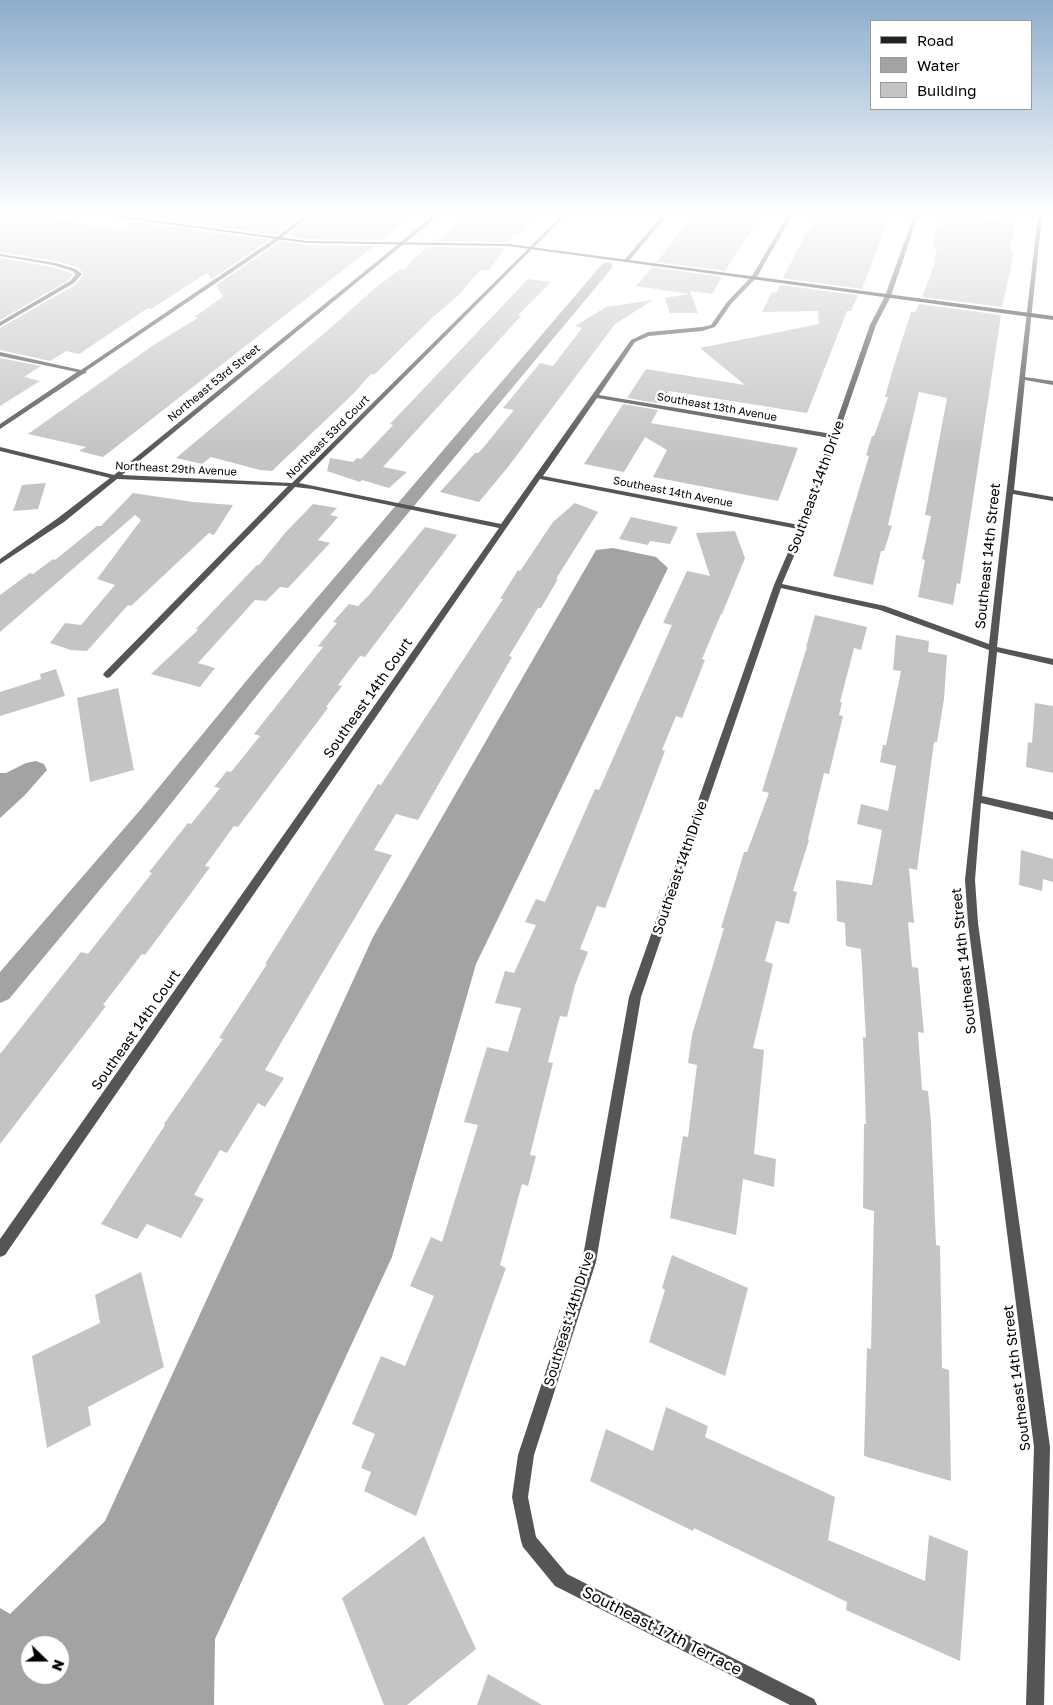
<!DOCTYPE html>
<style>
body{margin:0}
#map{position:relative;width:1053px;height:1705px;overflow:hidden;background:#fff;font-family:"Golos Text",sans-serif}
canvas{display:block}
.legend{position:absolute;left:870px;top:20px;width:162px;height:90px;box-sizing:border-box;background:#fff;border:1px solid #999;margin:0;padding:6px 9px;list-style:none;font-size:15px;color:#000}
.legend li{display:flex;align-items:center;gap:10px;height:25px}
.legend b{width:25px;border:1px solid #999}
.north{position:absolute;left:20px;top:1635px;width:50px;height:50px;box-sizing:border-box;background:#fff;border:1px solid #999;border-radius:50%;rotate:112deg;font-size:14px;font-weight:700;line-height:20px;text-align:center;color:#000}
.north::after{content:'';display:block;margin:auto;width:18px;height:22px;background:#000;clip-path:polygon(50% 0,100% 100%,50% 72%,0 100%)}
</style>
<div id="map">
<canvas width="1053" height="1705"></canvas>
<ul class="legend">
<li><b style="height:6px;background:#222"></b>Road</li>
<li><b style="height:14px;background:#a3a3a3"></b>Water</li>
<li><b style="height:14px;background:#c4c4c4"></b>Building</li>
</ul>
<div class="north">N</div>
</div>
<script>
const ctx = document.querySelector('canvas').getContext('2d');
ctx.lineJoin = 'round';
function fill(path, color) { ctx.fillStyle = color; ctx.fill(path, 'evenodd'); }
const shape = rows => new Path2D(rows.map(r => 'M' + r).join(''));
function label(font, color, halo, rows, align = 'center') {
  ctx.font = font + ' "Golos Text",sans-serif'; ctx.lineWidth = 5; ctx.setLineDash([]); ctx.textBaseline = 'middle'; ctx.strokeStyle = halo; ctx.fillStyle = color; for (const [text, x, y, turn = 0] of rows) {
    ctx.save(); ctx.translate(x, y); ctx.rotate((+turn || 0) * Math.PI / 180); ctx.textAlign = isNaN(turn) ? turn : align; if (halo) ctx.strokeText(text, 0, 0); ctx.fillText(text, 0, 0); ctx.restore();
  }
}
fill(shape([
 [613,548,656,557,668,568,476,964,392,1257,215,1639,214,1705,0,1705,0,1608,10,1614,105,1521,373,937,596,550],
 [30,1645,60,1645,60,1675,30,1675],
 [36,761,44,764,47,770,24,796,0,818,0,773,6,773,26,763]
]), '#a3a3a3');
fill(shape([
 [607,262,611,263,613,266,611,269,266,684,157,821,9,999,0,1003,0,972,141,809,252,674,603,263,607,262]
]), '#a3a3a3');
fill(shape([
 [0,215,63,215,54,219,129,230,130,221,269,240,212,279,207,273,151,309,148,308,79,354,66,351,50,361,0,350,0,328,75,285,84,274,77,267,57,261,0,252],
 [130,215,302,215,276,235],
 [312,215,415,215,381,240,307,239,287,236],
 [469,215,540,215,519,234,514,234,508,242,436,241],
 [692,215,761,215,725,271,656,262,674,242,672,241],
 [816,215,890,215,862,289,783,278],
 [942,215,960,215,1015,223,1010,252,1013,253,1011,267,1002,307,922,297,936,261,934,261,937,248,932,247,936,234,934,234],
 [281,241,307,245,374,246,103,457,79,451,86,447,28,434,155,344,198,318,194,317,223,297,216,285],
 [428,247,505,248,489,270,482,270,474,277,460,294,433,317,375,374,371,374,353,394,272,471,260,470,211,457,202,464,176,458,327,331,374,289,400,269,405,270,414,258],
 [0,258,53,267,73,274,69,280,0,320],
 [652,267,722,277,712,294,690,291,698,313,670,313,665,298,689,294,636,286],
 [528,279,551,282,518,315,521,316,383,467,407,472,389,488,362,480,360,482,327,471,330,458,353,462,357,458,361,459,393,425,390,424],
 [780,285,858,295,851,311,847,311,807,413,669,391,662,404,627,398,646,369,745,385,700,348,819,324,818,311,762,312,772,292,776,293],
 [653,300,615,324,508,467,479,502,440,492,475,453,478,453,483,448,514,410,503,408,540,363,553,366,582,328,575,326,606,307],
 [919,304,1001,315,960,584,957,583,953,605,918,597,925,560,922,559,931,516,925,515,947,398,919,392,888,525,892,526,884,551,881,551,873,585,833,576,869,456,866,455,872,436,874,436,888,397,885,397,892,372,911,312,915,312],
 [0,358,41,366,24,377,40,381,0,406],
 [623,404,658,410,651,423,798,448,778,501,653,477,667,450,645,437,624,472,584,464],
 [46,483,38,509,13,511,22,485],
 [133,493,193,502,233,505,214,535,209,533,131,606,128,605,87,651,71,650,50,643,65,623,81,625,115,585,97,579,141,520,135,515,0,632,0,595,30,573,33,574,53,559,55,560,97,526,101,526],
 [575,503,598,512,556,579,558,579,541,608,538,608,509,656,512,657,418,820,396,814,374,850,392,855,265,1070,284,1078,265,1107,258,1103,227,1153,220,1150,194,1195,204,1199,181,1238,147,1224,137,1239,101,1224,165,1125,164,1124,223,1039,219,1038,267,964,265,964,378,784,381,785,503,599,500,599,518,570,520,571,553,522],
 [313,504,337,508,330,515,338,517,318,540,330,543,288,588,280,587,266,601,255,600,198,663,215,668,200,687,151,674,198,630,196,629,257,565,259,565,285,533],
 [631,517,678,527,670,544,650,541,648,545,619,539],
 [425,527,457,535,365,657,360,656,338,685,342,686,326,707,328,708,238,827,234,826,205,866,210,867,186,900,145,955,142,954,103,1005,106,1006,0,1144,0,1054,81,952,88,954,152,873,149,872,188,823,191,824,220,788,214,787,227,771,231,772,260,736,254,734,323,647,318,646,337,623,333,622,349,604,358,606,369,595],
 [735,531,745,558,722,614,721,614,702,659,705,660,682,718,676,716,662,750,665,751,605,908,597,906,580,949,588,952,575,985,567,1017,560,1016,548,1062,553,1063,530,1155,536,1156,528,1186,522,1184,500,1265,506,1268,416,1516,364,1491,371,1472,361,1468,375,1434,352,1424,381,1356,405,1366,434,1296,410,1286,431,1237,442,1242,478,1125,464,1122,487,1047,508,1052,521,1008,495,1003,505,971,514,973,536,925,525,922,536,899,545,902,595,789,599,790,672,625,663,623,687,571,710,576,696,533],
 [815,615,867,627,861,650,854,648,840,702,842,702,839,715,843,716,829,774,824,773,808,839,809,840,793,891,797,892,789,924,776,921,765,961,773,964,753,1048,764,1050,754,1154,776,1159,774,1187,743,1179,736,1235,670,1218,683,1136,688,1137,697,1065,688,1063,692,1035,724,928,721,928,744,852,747,852,769,793,762,791,807,647,806,647],
 [896,635,929,641,928,652,947,655,944,699,937,742,934,742,917,870,909,868,914,923,908,922,912,967,918,968,924,1033,918,1032,922,1090,928,1091,931,1122,936,1245,940,1246,942,1368,949,1370,951,1481,864,1456,867,1348,871,1349,874,1211,863,1208,864,1124,866,1124,863,1037,866,1038,861,949,846,946,845,923,837,921,836,880,872,885,882,830,857,824,861,804,888,811,896,766,880,762,883,745,886,745,901,671,893,670],
 [56,669,65,696,0,716,0,692,41,679,40,674],
 [118,688,134,770,90,782,77,698],
 [1035,703,1053,706,1053,773,1026,767,1028,742,1032,743],
 [1021,850,1053,859,1053,882,1043,879,1042,891,1019,885],
 [672,1255,748,1288,725,1376,649,1342,665,1290,662,1288],
 [141,1272,164,1367,88,1407,91,1425,47,1448,32,1356,100,1323,95,1295],
 [666,1407,708,1426,705,1437,835,1497,828,1540,925,1581,929,1535,968,1551,960,1661,846,1610,847,1602,694,1528,693,1531,590,1481,606,1429,653,1451],
 [424,1536,476,1649,407,1705,384,1705,342,1598],
 [488,1674,542,1705,477,1705]
]), '#c4c4c4');
fill(shape([
 [305,215,310,215,278,241,86,371,86,373,83,374,0,429,0,424,77,372,0,356,0,352,81,370,274,239,305,215],
 [434,215,439,215,122,475,292,483,562,215,566,215,299,483,501,524,631,340,648,332,702,327,711,325,727,302,752,276,788,215,792,215,757,277,731,304,715,327,702,331,649,336,635,342,599,395,832,434,870,325,885,296,914,215,918,215,891,296,876,325,806,528,782,584,885,606,989,644,1038,215,1042,215,1025,377,1053,381,1053,385,1025,380,1014,490,1053,497,1053,501,1013,494,997,647,1053,659,1053,665,997,652,982,796,1053,812,1053,820,981,803,975,880,978,923,1050,1447,1044,1705,1026,1705,1034,1447,968,923,965,880,989,650,880,610,781,588,641,997,596,1262,534,1455,528,1497,536,1537,567,1574,814,1699,817,1705,790,1705,555,1586,523,1547,521,1541,512,1497,518,1455,582,1262,629,997,774,585,798,529,540,479,5,1255,0,1257,0,1239,499,528,312,489,295,487,110,677,107,678,103,675,104,673,288,486,117,479,64,522,0,564,0,559,58,518,110,478,0,451,0,447,114,475,434,215],
 [597,398,830,438,799,525,543,476,597,398],
 [663,215,667,215,629,261,625,261,625,259,663,215],
 [0,254,56,263,76,269,82,274,74,283,0,326,0,322,70,281,76,274,72,271,53,265,0,256,0,254]
]), '#555');
fill(shape([
 [101,215,112,215,307,241,508,244,1053,316,1053,320,508,246,307,243,101,215]
]), '#222');
const sky = ctx.createLinearGradient(0, 0, 0, 454);
sky.addColorStop(0, '#8cadcc');
sky.addColorStop(0.47, '#fff');
sky.addColorStop(1, '#ffffff00');
ctx.fillStyle = sky;
ctx.fillRect(0, 0, 1053, 454);
label('11px', '#000', '#fff', [
 ["Northeast 53rd Street",214,383,-39],
 ["Southeast 13th Avenue",717,407,10],
 ["Northeast 53rd Court",328,437,-45],
 ["Northeast 29th Avenue",176,469,3],
 ["Southeast 14th Avenue",673,492,11]
]);
label('14px', '#000', '#fff', [
 ["Southeast 14th Drive",816,487,-70],
 ["Southeast 14th Street",988,556,-84],
 ["Southeast 14th Court",368,698,-55],
 ["Southeast 14th Drive",680,868,-71],
 ["Southeast 14th Street",964,961,-96],
 ["Southeast 14th Court",136,1030,-55],
 ["Southeast 14th Drive",569,1319,-73],
 ["Southeast 14th Street",1017,1378,-97]
]);
label('16px', '#000', '#fff', [
 ["Southeast 17th Terrace",662,1631,27]
]);
</script>
